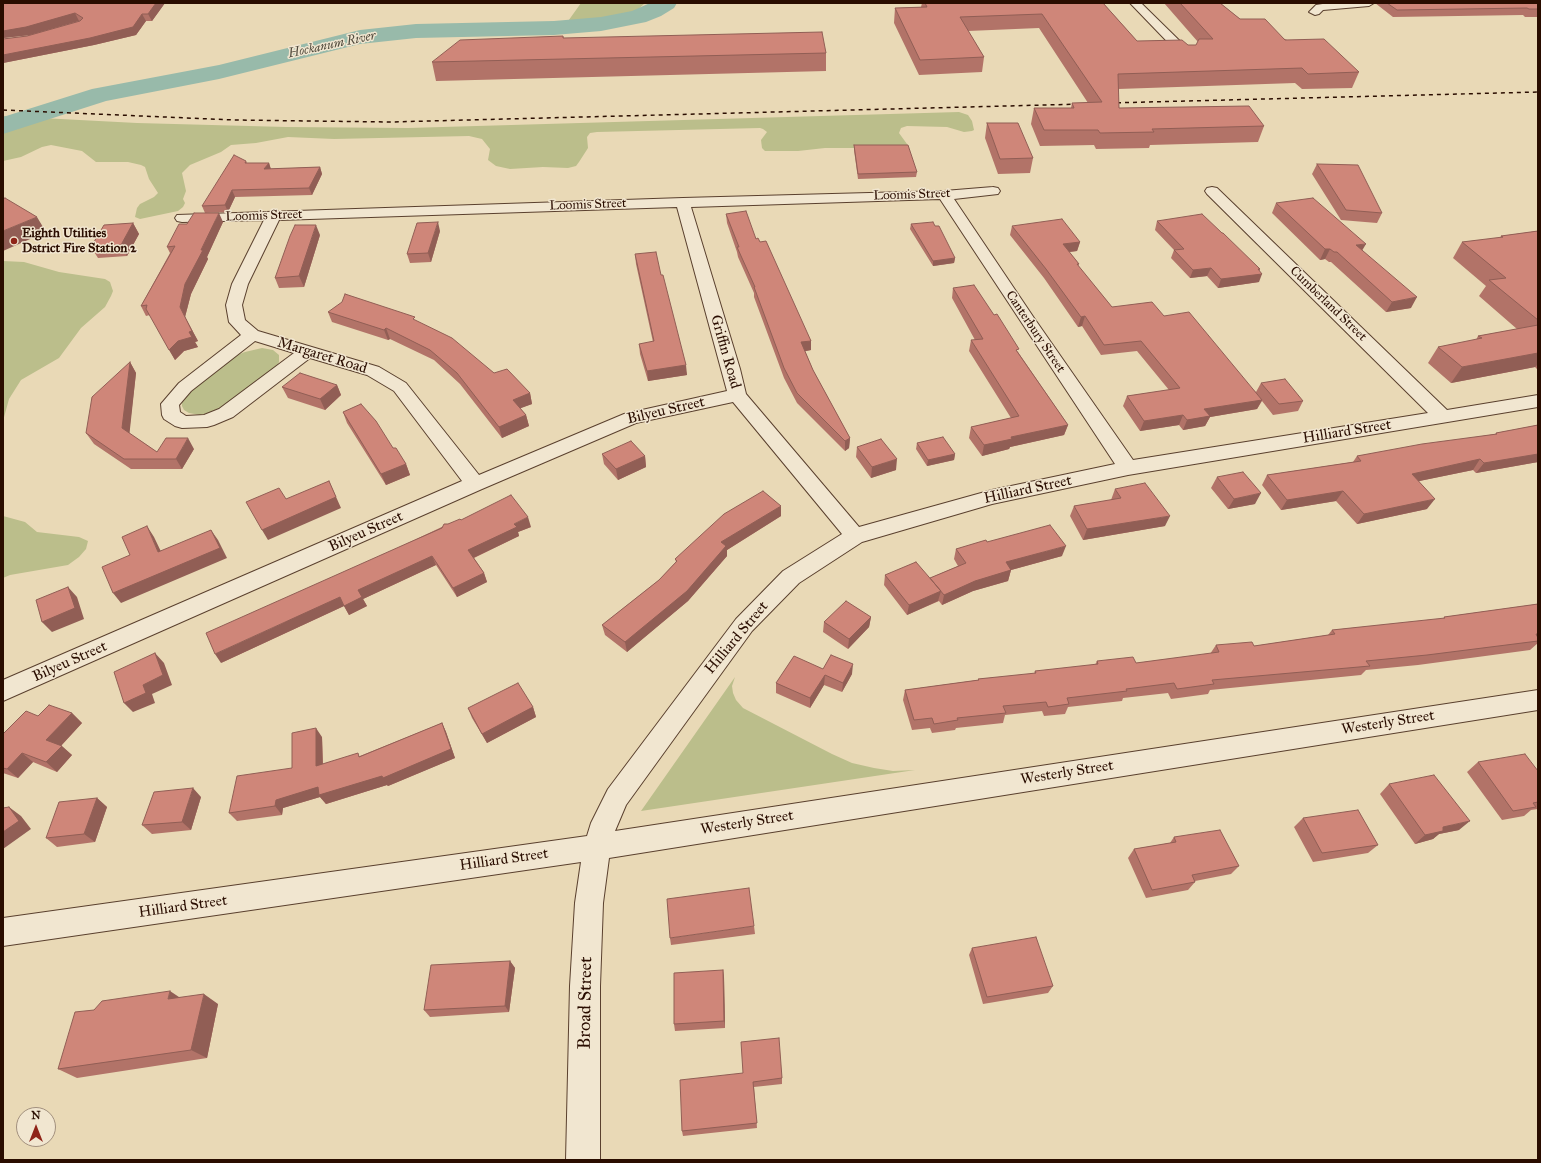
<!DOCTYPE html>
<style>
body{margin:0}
#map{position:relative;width:1541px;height:1163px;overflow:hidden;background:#e9d9b6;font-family:"IM FELL Great Primer",serif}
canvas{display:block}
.frame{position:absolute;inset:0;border:4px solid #2a0d00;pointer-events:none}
.north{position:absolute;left:16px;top:1107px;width:40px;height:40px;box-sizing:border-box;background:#f1e6d0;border:1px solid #a18f7d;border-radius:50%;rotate:0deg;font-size:11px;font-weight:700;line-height:16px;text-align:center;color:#2a0d00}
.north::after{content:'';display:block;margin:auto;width:14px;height:18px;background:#8f2418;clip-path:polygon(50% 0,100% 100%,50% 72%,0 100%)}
</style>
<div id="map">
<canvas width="1541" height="1163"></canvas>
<div class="frame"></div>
<div class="north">N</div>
</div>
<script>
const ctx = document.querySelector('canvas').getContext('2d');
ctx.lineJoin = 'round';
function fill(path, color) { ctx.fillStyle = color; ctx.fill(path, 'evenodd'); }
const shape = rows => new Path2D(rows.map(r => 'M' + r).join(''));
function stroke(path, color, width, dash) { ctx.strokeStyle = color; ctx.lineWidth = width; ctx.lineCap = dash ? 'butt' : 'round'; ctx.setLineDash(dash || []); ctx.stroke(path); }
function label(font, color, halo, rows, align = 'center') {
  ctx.font = font + ' "IM FELL Great Primer",serif'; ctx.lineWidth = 3; ctx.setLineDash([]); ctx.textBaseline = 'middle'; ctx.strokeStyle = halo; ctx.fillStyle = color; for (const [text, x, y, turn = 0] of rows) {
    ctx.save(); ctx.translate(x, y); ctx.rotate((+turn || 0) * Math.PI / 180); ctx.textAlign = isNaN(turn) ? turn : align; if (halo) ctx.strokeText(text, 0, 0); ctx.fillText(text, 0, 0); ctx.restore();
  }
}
fill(shape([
 [581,3,645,3,631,16,566,24],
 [959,112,968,115,972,121,974,130,972,131,964,132,947,127,907,126,901,128,899,133,907,144,908,148,825,148,798,151,765,151,762,148,761,140,767,132,763,129,760,128,597,132,590,133,587,137,588,148,579,162,576,166,568,168,543,167,510,169,496,166,488,160,490,149,482,139,469,136,334,139,288,137,256,143,231,145,221,152,190,165,182,173,186,191,183,199,185,203,183,207,178,211,140,219,135,217,137,208,140,204,154,197,158,193,149,179,145,167,141,165,128,162,96,162,82,151,51,145,42,147,21,157,3,161,3,116,137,123,286,127,408,128],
 [3,261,24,262,59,272,105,279,110,282,113,291,111,296,105,307,81,328,59,358,21,380,9,399,3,421],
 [262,348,273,350,279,355,279,362,276,368,217,411,200,415,189,413,184,410,182,406,182,401,188,393,237,355,245,352],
 [3,516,25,522,37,532,79,537,88,541,86,549,79,557,68,565,10,575,3,578],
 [735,677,732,686,733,693,736,700,743,708,832,754,852,763,874,768,893,771,915,770,641,811]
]), '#bbbe8b');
fill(shape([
 [650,3,677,3,674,8,661,16,646,22,601,31,554,35,416,38,360,44,219,79,106,101,3,134,3,117,92,89,219,65,360,30,416,24,554,21,601,17,632,11,650,3]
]), '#98baaa');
const street = shape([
 [1130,3,1141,3,1191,52,1193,55,1191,58,1183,58,1130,3],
 [1329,3,1374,3,1369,6,1323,10,1319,14,1315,15,1309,12,1316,5,1329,3],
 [993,187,998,188,1000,191,998,194,954,199,1034,318,1133,460,1428,413,1207,194,1205,191,1207,188,1212,187,1217,188,1447,410,1538,395,1538,407,1128,475,992,504,862,542,799,583,752,631,626,805,615,831,1538,690,1538,710,609,858,603,903,600,986,600,1160,566,1160,570,986,575,903,581,862,3,946,3,918,587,836,591,823,608,789,736,619,783,571,842,534,733,402,636,423,482,489,3,701,3,680,462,481,394,391,367,375,310,358,233,417,214,425,207,427,182,428,175,426,164,419,162,415,161,404,179,383,241,335,229,322,226,305,232,284,264,220,182,222,177,221,175,218,177,215,683,198,944,191,993,187],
 [940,199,1115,464,992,490,859,527,746,394,740,369,691,207,940,199],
 [677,207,727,391,624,414,479,475,406,383,379,367,258,331,245,320,242,305,248,284,279,220,677,207],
 [255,341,294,353,219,409,204,415,186,416,180,412,179,405,191,391,255,341]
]);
stroke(street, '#5a402e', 2);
fill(street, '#f1e6d0');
stroke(shape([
 [1109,103,1538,92],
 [3,110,234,120,390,122,1083,104]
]), '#2a0d00', 1.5, [4, 4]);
fill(shape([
 [165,3,152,21,146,21,136,35,94,45,3,63,3,39,27,36,80,21,79,21,30,35,3,38,3,4],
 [922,3,1103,3,1137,41,1188,45,1196,45,1198,42,1164,3,1220,3,1240,19,1359,72,1352,88,1302,89,1295,83,1118,89,1119,108,1264,126,1258,142,1150,145,1149,148,1096,149,1094,145,1040,146,1031,124,1034,108,1071,108,1072,103,1088,103,1039,28,968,31,984,57,982,72,919,75,894,23,895,8,921,7],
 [1375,3,1538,3,1538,17,1525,17,1523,15,1393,17],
 [563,36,564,38,826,53,826,71,436,81,432,62],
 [987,123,1033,158,1030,173,998,174,985,138],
 [854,145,917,172,916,177,858,179,854,150],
 [246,161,247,163,269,163,271,169,320,167,322,174,312,195,235,197,228,212,205,213,202,206],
 [1317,164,1382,213,1377,223,1341,220,1312,174],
 [1276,203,1362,250,1411,308,1386,312,1331,262,1329,262,1325,259,1320,260,1272,213],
 [726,214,756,239,811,341,811,350,805,351,813,370,850,438,849,448,845,451,797,403,784,378,754,297,754,293,738,257,737,252,727,223],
 [1157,221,1259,271,1259,282,1218,288,1207,276,1190,278,1171,258,1174,250,1155,230],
 [223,222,207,257,208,259,191,294,185,317,198,341,195,342,198,347,184,351,175,360,150,315,146,316,141,306,170,253,167,247,187,224],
 [133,223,139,234,127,256,98,258,91,247],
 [911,224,935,226,955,258,954,263,933,266,910,229],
 [1012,226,1080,242,1077,251,1069,252,1079,264,1078,266,1112,307,1164,316,1256,392,1261,383,1303,401,1298,411,1273,415,1262,401,1257,409,1210,417,1205,426,1183,430,1179,425,1140,431,1123,406,1127,396,1169,390,1137,351,1101,355,1082,326,1078,327,1044,278,1010,235],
 [440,231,431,262,410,263,407,254],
 [1538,231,1538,370,1535,367,1451,383,1428,363,1438,347,1476,340,1478,336,1517,329,1479,296,1486,286,1453,258,1462,242,1500,238,1501,236],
 [320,235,304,287,279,288,275,278],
 [635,254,661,275,687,375,648,381,640,354,639,344,653,342,636,264],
 [953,288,1018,352,1068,425,1064,435,1010,447,1009,449,982,456,969,438,971,427,1011,418,969,351,971,340,975,340,952,298],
 [328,312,416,321,494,373,530,393,532,404,520,408,526,415,529,426,502,438,460,384,434,360,390,339,388,340,332,322],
 [130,362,136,373,129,433,157,452,194,449,182,469,131,469,94,444,86,433],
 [337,385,341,395,325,410,288,398,282,387],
 [343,412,393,448,406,464,410,475,386,485,347,423],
 [1538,425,1538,462,1476,473,1473,470,1419,481,1427,509,1357,524,1336,501,1281,510,1262,485,1267,475,1353,462,1357,456,1495,434,1496,433],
 [917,443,955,454,954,460,927,466,916,449],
 [857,447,896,470,871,478,856,457],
 [602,454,645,456,646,467,618,480,604,464],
 [1217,477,1255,504,1228,509,1211,488],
 [1115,489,1165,526,1083,540,1070,516,1074,506,1111,500],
 [781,506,781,516,727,550,727,556,688,601,627,652,605,635,602,625,659,580,676,562,675,559],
 [461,520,531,527,518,532,519,536,474,558,484,573,487,582,457,597,436,565,363,599,367,606,349,615,344,606,221,663,408,543,448,524],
 [987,542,1062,556,1011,570,1008,581,973,591,942,605,939,601,907,615,884,585,885,575,930,579,930,578,958,566,954,559,956,549],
 [1538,604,1538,643,1530,650,1418,665,1366,670,1361,675,1210,690,1208,694,1171,699,1168,693,1123,698,1122,701,1068,707,1065,714,1044,716,1042,711,1005,715,1003,723,956,728,955,730,932,733,930,728,912,730,903,700,905,690,978,680,978,679,1034,674,1035,671,1095,665,1097,661,1136,663,1210,654,1216,645,1254,646,1328,635,1332,630,1443,619,1444,617],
 [871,617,869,627,848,649,823,632,824,622],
 [823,669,852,674,842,692,824,685,810,708,776,693,776,683],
 [533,707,536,717,487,743,472,718,468,708],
 [72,713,82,723,61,746,72,755,57,772,33,762,18,778,3,773,3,734,38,716],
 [442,723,446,732,455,758,388,786,387,785,326,804,320,797,283,808,282,815,237,821,229,813,292,768,322,737,323,764,360,756],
 [1478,762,1538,771,1538,809,1531,810,1524,816,1502,820,1467,772],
 [1389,784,1459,830,1439,834,1433,839,1415,844,1380,794],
 [201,797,191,830,152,834,142,825],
 [97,798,107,807,95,842,57,847,46,838],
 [1303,818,1378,845,1368,853,1313,862,1294,827],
 [1174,837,1239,866,1231,874,1195,881,1195,882,1188,890,1146,898,1128,858,1134,849,1170,843],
 [754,926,755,934,671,945,670,938],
 [972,948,1053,986,1048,993,983,1004,969,955],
 [510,961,515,968,509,1012,430,1017,424,1010],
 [723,970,724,977,725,1028,675,1031,674,1024],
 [179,997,218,1004,207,1058,77,1078,58,1069,94,1010],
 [743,1073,782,1078,782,1084,754,1087,757,1128,683,1136,682,1131]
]), '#b27368');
fill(shape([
 [156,3,165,3,152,21,148,14],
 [75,13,79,21,30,35,3,38,3,31],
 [142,14,146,21,136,35,94,45,3,63,3,55],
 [269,163,271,170,264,169],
 [320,167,322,174,312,195,309,188],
 [232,190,235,197,228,212,225,205],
 [219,213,223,222,207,257,208,259,191,294,185,317,198,341,195,342,189,332,180,307,185,284],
 [37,217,46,232,3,251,3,231],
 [438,222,440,231,431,262,428,253],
 [133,223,139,234,127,256,121,245],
 [316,225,320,235,304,287,299,276],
 [1080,242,1077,251,1060,253,1063,244],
 [1366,244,1360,254,1356,245],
 [1325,249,1330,249,1325,259,1320,260],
 [955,258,954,263,933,266,933,261],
 [1211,268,1207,276,1190,278,1193,270],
 [1258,269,1260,269,1258,274,1262,274,1259,282,1218,288,1221,279],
 [1417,297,1411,308,1386,312,1392,302],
 [1085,316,1082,326,1078,327,1081,317],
 [386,328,390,339,388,340,384,330],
 [192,337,198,347,184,351,175,360,169,350,178,341],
 [811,341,811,350,801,352,801,342],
 [1538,353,1538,364,1535,367,1451,383,1462,367],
 [130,362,136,373,129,438,122,428],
 [686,365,687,375,648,381,647,371],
 [337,385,341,395,325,410,320,399],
 [530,393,532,404,516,410,513,400],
 [1262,400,1257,409,1210,417,1205,426,1183,430,1187,420,1204,409],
 [526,415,529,426,502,438,499,427],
 [1183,415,1179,425,1140,431,1144,421],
 [1068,425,1064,435,1010,447,1009,449,982,456,984,445,1011,437],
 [188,438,194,449,182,469,176,459],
 [850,438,849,448,845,451,845,441],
 [955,454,954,460,927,466,928,460],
 [1538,454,1538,462,1476,473,1484,463],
 [645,456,646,467,618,480,616,469],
 [897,459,896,470,871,478,872,467],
 [1480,459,1473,470,1405,484,1412,474],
 [406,464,410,475,386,485,381,474],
 [329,481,341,508,268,540,262,530],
 [1343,491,1336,501,1281,510,1287,500],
 [1261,493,1255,504,1228,509,1234,499],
 [1435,499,1427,509,1357,524,1364,514],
 [781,506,781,516,727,550,727,556,688,601,627,652,625,642,721,542],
 [1170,516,1165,526,1083,540,1087,529],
 [528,517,531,527,518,532,519,536,471,559,468,550,514,524],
 [147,526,154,537,166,562,158,552],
 [211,530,218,540,227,558,121,603,113,593],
 [1066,546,1062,556,1011,570,1008,581,973,591,942,605,944,595,1006,562],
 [432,556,436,565,363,599,367,606,349,615,344,606,358,590],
 [484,573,487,582,457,597,453,588],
 [68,587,77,597,84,619,52,632,42,622],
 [941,591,938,601,907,615,909,605],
 [340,597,344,606,221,663,215,654],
 [871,617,869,627,848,649,849,639],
 [155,653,164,663,172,685,152,694,155,703,133,712,124,703,143,685],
 [853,664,852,674,842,692,843,683],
 [825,675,824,685,810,708,810,698],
 [533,707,536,717,487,743,482,734],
 [72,713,82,723,57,750,46,740],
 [442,723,446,732,455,758,388,786,387,785,326,804,320,797,283,808,282,815,275,806,276,800],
 [316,728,322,737,323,774,316,766],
 [62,746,72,755,57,772,46,762],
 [22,753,33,762,18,778,7,769],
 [193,788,201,797,191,830,182,822],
 [97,798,107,807,95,842,84,834],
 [9,807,21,816,31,829,3,849,3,832],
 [1470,821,1459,830,1439,834,1433,839,1415,844,1425,835,1443,827],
 [510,961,515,968,509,1012,505,1006],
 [723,970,724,977,725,1028,724,1021],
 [170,991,185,1001,168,999],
 [204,994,218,1004,207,1058,191,1050]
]), '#915e55');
const building = shape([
 [4,3,156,3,148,14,142,14,133,27,90,38,3,55,3,39,27,36,80,21,83,18,75,13,26,27,3,31,3,4,4,3],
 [925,3,1103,3,1137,41,1182,40,1188,45,1196,45,1199,39,1213,39,1180,3,1220,3,1240,19,1265,19,1285,40,1324,39,1359,72,1308,74,1302,68,1118,74,1119,108,1249,106,1264,126,1152,129,1154,132,1100,133,1098,130,1044,130,1034,108,1074,108,1072,103,1102,102,1042,14,960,17,984,57,920,60,895,8,927,7,925,3],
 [1387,3,1538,3,1538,9,1529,9,1527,8,1397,10,1387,3],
 [822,32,826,53,432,62,460,40,563,36,563,38,822,32],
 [987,123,1018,123,1033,158,1000,159,987,123],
 [854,145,908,145,917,172,858,174,854,145],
 [234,155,246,161,245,163,269,163,264,169,320,167,309,188,232,190,225,205,202,206,234,155],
 [1317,164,1358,165,1382,213,1346,210,1317,164],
 [5,198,37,217,3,231,3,199,5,198],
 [1313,198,1366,244,1356,245,1417,297,1392,302,1337,252,1334,252,1330,249,1325,249,1276,203,1313,198],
 [746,211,756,239,758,238,760,242,766,241,811,341,801,342,813,370,850,438,845,441,797,393,784,368,754,287,755,287,737,247,739,247,726,214,746,211],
 [194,213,219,213,201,250,203,250,185,284,180,307,192,331,189,332,192,337,178,341,169,350,146,309,147,305,141,306,175,246,167,247,179,224,187,224,194,213],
 [1202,214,1222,233,1223,233,1260,269,1258,269,1262,274,1221,279,1211,268,1193,270,1174,250,1184,249,1157,221,1202,214],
 [1062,219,1080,242,1063,244,1079,264,1077,264,1112,307,1152,302,1164,316,1189,312,1262,400,1204,409,1210,416,1187,420,1183,415,1144,421,1127,396,1180,388,1141,341,1104,345,1085,316,1081,317,1046,269,1012,226,1062,219],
 [438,222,428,253,407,254,417,223,438,222],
 [933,222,935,226,939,226,955,258,933,261,911,224,933,222],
 [133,223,121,245,91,247,104,225,133,223],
 [295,225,316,225,299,276,275,278,290,236,295,225],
 [1538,231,1538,320,1489,280,1506,278,1462,242,1503,237,1501,236,1538,231],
 [656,252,661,275,663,275,686,365,647,371,639,344,654,341,635,254,656,252],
 [974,285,994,315,997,314,1019,349,1016,350,1068,425,1011,437,1012,439,984,445,971,427,1019,416,971,340,983,339,953,288,974,285],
 [345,294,415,317,413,319,452,338,494,373,507,369,530,393,513,400,526,415,499,427,457,373,430,350,386,328,384,330,328,312,342,302,345,294],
 [1538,325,1538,353,1462,367,1438,347,1482,338,1478,336,1538,325],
 [130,362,122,428,157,452,166,438,188,438,176,459,124,459,86,433,92,397,130,362],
 [300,373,337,385,320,399,282,387,300,373],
 [1285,379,1303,401,1279,404,1261,383,1285,379],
 [361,404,376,421,393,448,396,448,406,464,381,474,343,412,361,404],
 [1538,425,1538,454,1484,463,1480,459,1412,474,1435,499,1364,514,1343,491,1287,500,1267,475,1361,461,1357,456,1422,444,1497,434,1496,433,1538,425],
 [943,437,955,454,928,460,917,443,943,437],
 [881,439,897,459,872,467,857,447,881,439],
 [631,441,645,456,616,469,602,454,631,441],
 [1243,472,1261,493,1234,499,1217,477,1243,472],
 [329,481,336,497,262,530,246,502,279,488,286,499,329,481],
 [1145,483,1170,516,1087,529,1074,506,1121,498,1115,489,1145,483],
 [763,491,781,506,721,542,726,546,687,591,625,642,602,625,659,580,677,561,675,559,724,514,763,491],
 [511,495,528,517,514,524,517,527,468,550,484,573,453,588,432,556,358,590,362,597,344,606,340,597,215,654,206,633,408,543,442,528,444,524,448,524,460,519,461,520,511,495],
 [1050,525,1066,546,1006,562,1011,570,975,581,944,595,930,578,966,563,956,549,986,540,987,542,1050,525],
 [147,526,158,552,211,530,220,548,113,593,102,567,130,555,122,537,147,526],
 [916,562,941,591,909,605,885,575,916,562],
 [68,587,75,608,42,622,36,600,68,587],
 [846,601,871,617,849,639,824,622,846,601],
 [1538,604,1538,634,1536,634,1538,638,1538,641,1427,655,1366,661,1370,666,1212,680,1214,684,1177,689,1174,683,1126,689,1127,691,1067,698,1069,704,1048,707,1046,702,1003,706,1006,713,957,718,958,720,934,724,932,718,914,720,905,690,979,680,978,679,1036,673,1035,671,1098,664,1097,661,1133,657,1136,663,1219,652,1216,645,1252,642,1254,646,1335,634,1332,630,1445,618,1444,617,1538,604],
 [155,653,163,675,143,685,146,693,124,703,114,672,155,653],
 [831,655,853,664,843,683,825,675,810,698,776,683,794,656,823,669,831,655],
 [518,683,533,707,482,734,468,708,518,683],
 [49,705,72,713,46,740,62,746,46,762,22,753,7,769,3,768,3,734,26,711,38,716,49,705],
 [442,723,451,749,383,778,382,776,319,795,318,787,276,800,275,806,229,813,237,776,292,768,292,733,316,728,316,766,358,753,359,757,442,723],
 [1525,754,1538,771,1538,802,1533,803,1536,807,1513,811,1478,762,1525,754],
 [1434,775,1470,821,1443,827,1443,831,1425,835,1389,784,1434,775],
 [193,788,182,822,142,825,154,792,193,788],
 [97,798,84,834,46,838,59,802,97,798],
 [9,807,19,821,3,832,3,808,9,807],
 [1358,810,1378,845,1322,853,1303,818,1358,810],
 [1220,830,1239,866,1192,875,1195,882,1152,890,1134,849,1176,842,1174,837,1220,830],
 [749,888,754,926,670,938,667,899,749,888],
 [1036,937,1053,986,987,997,972,948,1036,937],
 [510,961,505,1006,424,1010,431,965,510,961],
 [723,970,724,1021,674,1024,674,973,723,970],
 [170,991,168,999,204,994,191,1050,58,1069,75,1012,94,1010,102,1001,170,991],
 [779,1038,782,1078,753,1082,757,1123,682,1131,680,1080,743,1073,741,1042,779,1038]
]);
fill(building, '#cf8679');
stroke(building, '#915e55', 1);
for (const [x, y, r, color] of [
 [14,241,4,"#8f2418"]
]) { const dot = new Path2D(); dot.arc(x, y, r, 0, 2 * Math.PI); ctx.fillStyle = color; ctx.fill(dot); stroke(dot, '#f1e6d0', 1.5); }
label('italic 13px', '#504a3c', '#f1e6d0', [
 ["Hockanum River",332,45,-12]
]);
label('13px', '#2a0d00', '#f1e6d0', [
 ["Loomis Street",912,195,-2],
 ["Loomis Street",588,205,-2],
 ["Loomis Street",264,216,-2],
 ["Cumberland Street",1328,304,44],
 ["Canterbury Street",1035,332,56]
]);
label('bold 13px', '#2a0d00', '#f1e6d0', [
 ["Eighth Utilities",22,234],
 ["Dstrict Fire Station 2",22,249]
], 'left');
label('15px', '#2a0d00', '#f1e6d0', [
 ["Griffin Road",725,352,74],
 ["Margaret Road",322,356,17],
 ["Bilyeu Street",666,411,-13],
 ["Hilliard Street",1347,432,-9],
 ["Hilliard Street",1028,490,-12],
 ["Bilyeu Street",366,532,-24],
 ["Hilliard Street",737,638,-50],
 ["Bilyeu Street",70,662,-24],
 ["Westerly Street",1388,723,-9],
 ["Westerly Street",1067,773,-9],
 ["Westerly Street",747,823,-9],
 ["Hilliard Street",504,860,-8],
 ["Hilliard Street",183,907,-8]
]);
label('18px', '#2a0d00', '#f1e6d0', [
 ["Broad Street",586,1003,-89]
]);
</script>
